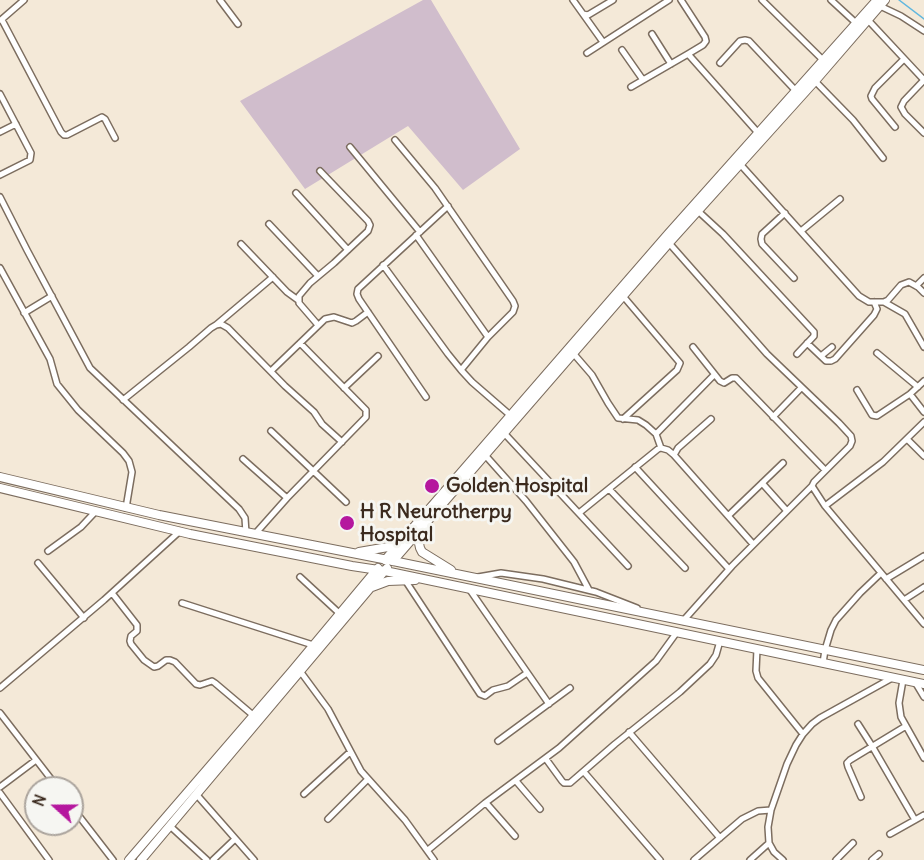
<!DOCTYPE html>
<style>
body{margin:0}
#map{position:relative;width:924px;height:860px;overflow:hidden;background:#f4e9d8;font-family:Delius,sans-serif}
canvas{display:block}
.north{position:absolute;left:24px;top:776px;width:60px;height:60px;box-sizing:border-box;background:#f6f6f2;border:2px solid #aba49d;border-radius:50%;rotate:291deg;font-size:16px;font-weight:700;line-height:24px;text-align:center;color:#3b2a1e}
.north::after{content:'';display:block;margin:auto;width:21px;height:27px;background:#b5179e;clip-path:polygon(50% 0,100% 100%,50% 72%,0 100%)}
</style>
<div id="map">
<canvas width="924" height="860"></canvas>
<div class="north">N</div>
</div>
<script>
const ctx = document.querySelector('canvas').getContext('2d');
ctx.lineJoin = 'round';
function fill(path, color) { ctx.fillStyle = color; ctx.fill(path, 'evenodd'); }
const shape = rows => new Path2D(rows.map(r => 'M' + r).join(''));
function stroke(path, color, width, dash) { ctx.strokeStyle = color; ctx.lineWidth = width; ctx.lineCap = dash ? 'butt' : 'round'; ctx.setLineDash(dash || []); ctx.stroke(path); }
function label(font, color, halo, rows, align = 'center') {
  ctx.font = font + ' Delius,sans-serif'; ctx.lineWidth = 6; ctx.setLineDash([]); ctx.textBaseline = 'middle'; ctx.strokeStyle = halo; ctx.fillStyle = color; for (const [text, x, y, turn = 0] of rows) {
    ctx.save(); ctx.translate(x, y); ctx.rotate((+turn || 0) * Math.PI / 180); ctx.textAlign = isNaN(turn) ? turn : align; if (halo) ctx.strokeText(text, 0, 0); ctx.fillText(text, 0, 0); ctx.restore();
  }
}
fill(shape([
 [423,0,431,0,520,149,463,190,408,126,305,189,240,101]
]), '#d0bdcc');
stroke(shape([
 [899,0,924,19]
]), '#61b7de', 1.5);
const minor = shape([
 [220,0,238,24],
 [573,0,583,14,588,15,613,0],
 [762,0,824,61],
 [831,0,856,23],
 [880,6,901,16,924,31],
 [583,14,603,42],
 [1,20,24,0],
 [2,20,61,132,64,135,67,135,102,117,105,119,115,138],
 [868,20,924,80],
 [652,34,671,64],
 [622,50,643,80],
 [587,53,669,0],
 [688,54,760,135],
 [720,63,740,41,745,40,749,41,796,91],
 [813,79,853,120,883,158],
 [924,80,904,101,901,107,905,114,924,133],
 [631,87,688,54,703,45,706,41,705,37,681,0],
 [0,94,31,153,30,160,0,175],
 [895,127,872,99,871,96,875,88,904,59],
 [0,132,16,124],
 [395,140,435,188,513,301,515,306,513,312,488,337,461,370],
 [350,147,420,232],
 [740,164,859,296,869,302,884,302,888,300,901,285,909,282,918,287,924,293],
 [296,193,348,250],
 [0,197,27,250,90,368,239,509,245,518,246,533],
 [698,211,723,234,814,332,814,336,797,354],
 [785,213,762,234,761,239,762,244,794,278],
 [269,224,318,276],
 [801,231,840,199],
 [416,235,488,337],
 [669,243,767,354,839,423,851,436,852,441,850,446,814,482,812,486,825,506],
 [241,244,287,292,298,300],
 [383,265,448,354,461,370,472,382,510,415],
 [0,268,50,359,57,384,78,410,123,453,129,461,132,472,126,508],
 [916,286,924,278],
 [623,296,680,363,677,370,623,419],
 [884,302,905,314,924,347],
 [24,313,52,296],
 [216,325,273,277],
 [318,325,299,303,299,296,310,283,334,263,368,231,370,225,368,221,320,171],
 [807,343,826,361,831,361,835,359,874,315,877,309,874,302],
 [693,347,720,381,724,383,732,378,736,378,825,470],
 [573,353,592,375,608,403,618,418,638,420,646,425,656,434,661,448],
 [877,353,918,387],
 [821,356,832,347],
 [271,371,325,319,334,317,352,323,356,321,368,312],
 [344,388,378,356],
 [857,390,872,415,877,416,910,394,924,381],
 [910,394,924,412],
 [426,397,359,299,357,294,358,289,448,206],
 [123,400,189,347,211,328,216,325,221,324,228,328,285,386,314,412,322,424,342,442],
 [773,417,801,388],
 [711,419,678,448,674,455,753,544],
 [924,422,883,462,825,506,924,624],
 [271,431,346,502],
 [504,433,628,566],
 [656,434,714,375],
 [907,439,924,456],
 [485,455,526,501,574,562,589,590],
 [243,459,287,498],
 [635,467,729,569],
 [762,483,787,511],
 [609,489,685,568],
 [579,513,658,449,661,448,668,450,674,455],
 [728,516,783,463],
 [255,534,287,498,366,417,366,410,300,343],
 [48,551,81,527,96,511],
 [38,563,84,618],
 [300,577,339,613],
 [478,577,501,573,543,579,596,592,637,608],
 [886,579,924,556],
 [405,580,480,694,485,696,493,690,508,686,527,673],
 [470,590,549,704],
 [112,593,137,625,137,631,131,636,130,641,131,644,144,660,154,667,158,666,166,660,170,660,175,662,196,684,200,685,212,681,215,683,254,716],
 [904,600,924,587],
 [182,603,313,645],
 [683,621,732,566,812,486],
 [757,649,756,671,758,678,803,734],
 [823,663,825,650,831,630,836,620,860,593,881,573],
 [300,671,328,709,361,771,405,820,434,860],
 [903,680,899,703,901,717,924,758],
 [915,682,924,697],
 [0,688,104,600,180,531],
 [0,713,58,788],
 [858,724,872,746,915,820],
 [629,732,720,838],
 [498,741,570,688],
 [546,759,562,781,564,783,570,783,615,744,680,692,710,664,716,655,720,641],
 [584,772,660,860],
 [516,781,540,809],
 [0,787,36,760],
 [0,793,49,860],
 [196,794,254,860],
 [304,794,350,752],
 [861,797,848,767,847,763,850,760,906,726],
 [486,803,515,836],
 [72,807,113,860],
 [328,819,368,779],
 [170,826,207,860],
 [890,834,924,815],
 [428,850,485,803,559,748,656,661,677,632],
 [213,860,235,839],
 [694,860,742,819,758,811,771,810],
 [750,860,769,843],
 [783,860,774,852,769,843,768,827,771,810,787,764,796,745,803,734,812,724,820,718,892,678],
 [836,860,853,843],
 [872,860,879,854]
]);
const primary = shape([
 [385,560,668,234,877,0],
 [393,561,669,243,815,81,885,0]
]);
const trunk = shape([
 [0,477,159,515,393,561,924,670],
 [0,488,190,534,352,566,385,571,924,684],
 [417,534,420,548,422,552,451,570],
 [359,552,388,547,400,543],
 [372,587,388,581,415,580],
 [129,860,292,671,378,568],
 [141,860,387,568]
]);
stroke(minor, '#7c6d5f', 8);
stroke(primary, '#7c6d5f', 10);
stroke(trunk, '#7c6d5f', 10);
stroke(minor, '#fff', 5);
stroke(primary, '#fff', 8);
stroke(trunk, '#fff', 8);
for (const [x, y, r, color] of [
 [432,486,8,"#b5179e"],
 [347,523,8,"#b5179e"]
]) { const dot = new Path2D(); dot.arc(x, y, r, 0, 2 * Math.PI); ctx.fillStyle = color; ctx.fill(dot); stroke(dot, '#f6f6f2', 2); }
label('bold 20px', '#3b2a1e', '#f6f6f2', [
 ["Golden Hospital",446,486],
 ["H R Neurotherpy",360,512],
 ["Hospital",360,535]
], 'left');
</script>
